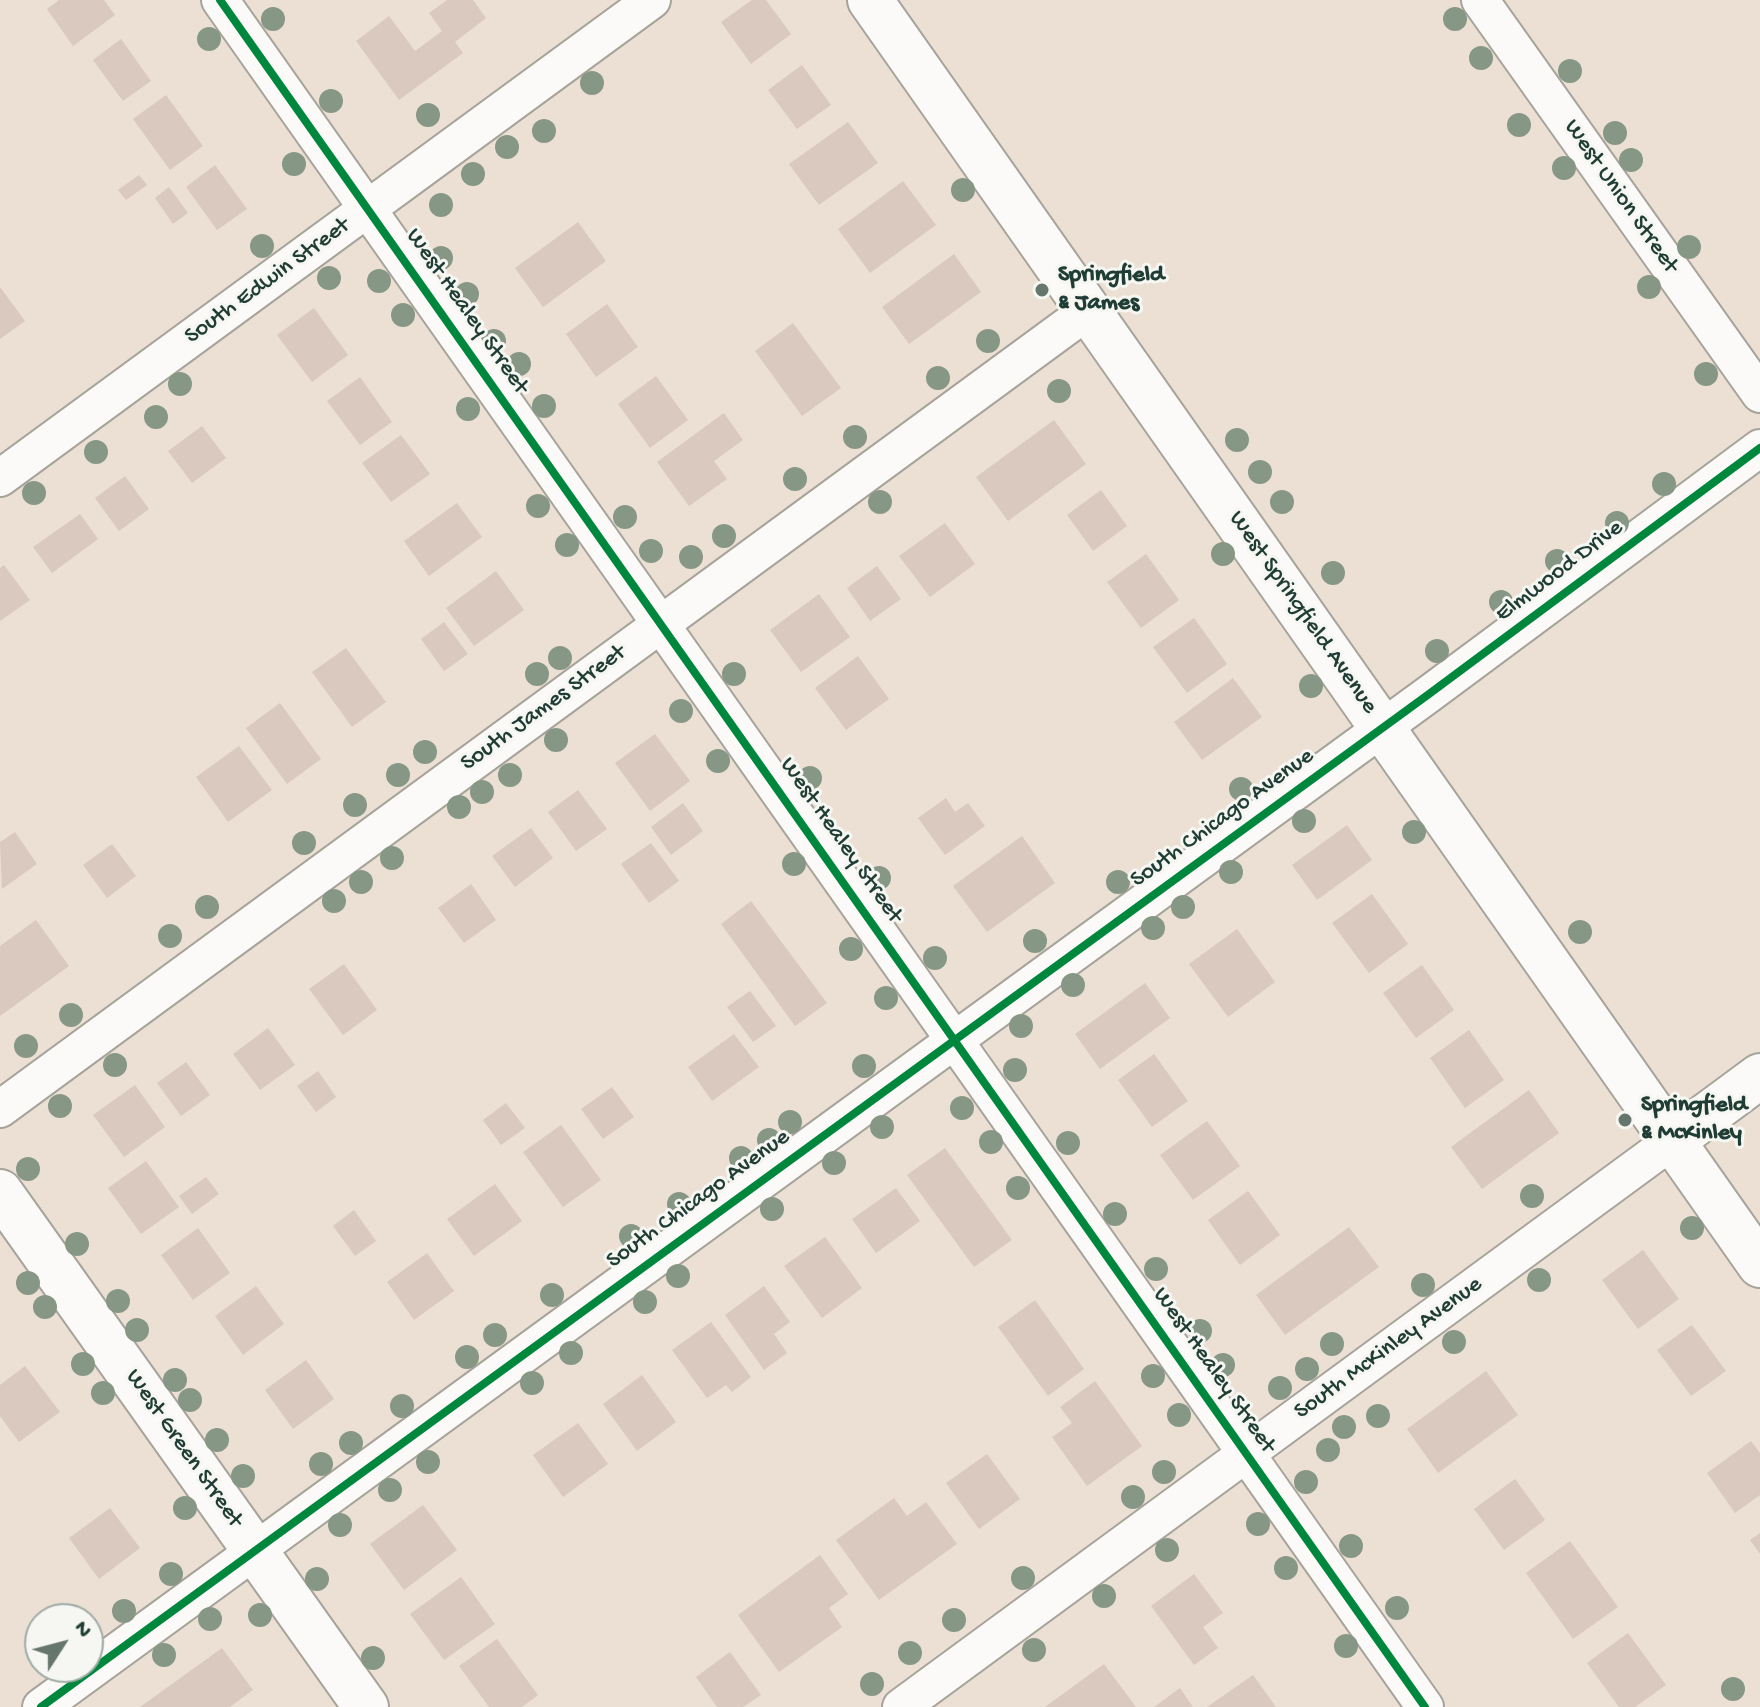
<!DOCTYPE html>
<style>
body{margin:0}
#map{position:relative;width:1760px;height:1707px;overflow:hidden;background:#ebe0d3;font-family:"Gochi Hand",sans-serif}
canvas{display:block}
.north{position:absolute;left:24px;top:1603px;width:80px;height:80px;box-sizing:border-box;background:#f6f6f2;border:2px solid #a0aca6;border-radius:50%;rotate:54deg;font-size:22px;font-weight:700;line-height:32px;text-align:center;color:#1f3d34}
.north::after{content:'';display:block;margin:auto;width:28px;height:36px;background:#66766c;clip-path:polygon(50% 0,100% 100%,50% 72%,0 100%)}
</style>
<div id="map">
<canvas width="1760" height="1707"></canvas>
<div class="north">N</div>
</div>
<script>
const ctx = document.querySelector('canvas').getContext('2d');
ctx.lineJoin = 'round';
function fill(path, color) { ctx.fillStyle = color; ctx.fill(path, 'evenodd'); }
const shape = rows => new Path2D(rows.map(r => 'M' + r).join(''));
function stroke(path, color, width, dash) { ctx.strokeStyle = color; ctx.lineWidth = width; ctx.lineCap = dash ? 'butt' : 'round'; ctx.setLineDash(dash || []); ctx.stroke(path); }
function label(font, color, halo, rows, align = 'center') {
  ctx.font = font + ' "Gochi Hand",sans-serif'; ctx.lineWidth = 6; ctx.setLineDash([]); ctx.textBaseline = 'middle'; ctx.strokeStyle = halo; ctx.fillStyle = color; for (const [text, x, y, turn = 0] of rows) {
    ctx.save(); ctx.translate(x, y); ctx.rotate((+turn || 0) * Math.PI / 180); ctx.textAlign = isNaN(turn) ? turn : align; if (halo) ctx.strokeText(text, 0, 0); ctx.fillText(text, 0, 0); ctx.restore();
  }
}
fill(shape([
 [59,0,104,0,115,15,73,46,47,9],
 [447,0,473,0,486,18,455,42,463,53,399,100,356,41,389,16,415,51,442,31,429,13],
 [752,0,766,0,791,34,751,64,721,22],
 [121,39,151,81,123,101,93,60],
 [802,65,831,105,797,129,768,90],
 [166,95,203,146,170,170,133,119],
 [848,122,878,163,819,205,789,164],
 [215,165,247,209,217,230,186,187],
 [139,175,147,185,126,200,118,190],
 [903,181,936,225,870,273,838,229],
 [169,187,188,213,173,224,155,198],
 [578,222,606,261,543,307,515,268],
 [954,254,981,292,909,344,882,307],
 [0,287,25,321,0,339],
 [607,304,638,347,596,377,566,334],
 [314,308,348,355,312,382,277,335],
 [793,323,841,388,802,416,755,351],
 [656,376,688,420,650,448,618,404],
 [360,377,392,422,360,445,327,401],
 [724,413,743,440,714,461,727,479,689,506,657,462],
 [1054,420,1086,464,1008,521,976,477],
 [202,426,226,458,192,483,168,451],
 [401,435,430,474,391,502,362,463],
 [125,476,149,509,119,531,95,498],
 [1101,490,1127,526,1093,551,1067,515],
 [457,503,482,537,429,576,404,541],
 [80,514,98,539,52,573,33,547],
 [945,523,975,564,930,597,899,556],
 [1146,554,1179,600,1141,628,1107,582],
 [4,565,30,600,0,621,0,568],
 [877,566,901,599,870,621,847,588],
 [496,571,524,610,474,646,446,608],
 [819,594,850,637,801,672,770,630],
 [1194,618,1227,664,1187,693,1153,647],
 [444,622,468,654,444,671,421,639],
 [346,648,386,702,352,727,312,672],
 [858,656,889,699,846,730,815,688],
 [1233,678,1262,717,1202,760,1174,722],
 [280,703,321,759,287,784,246,728],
 [655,734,690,781,650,811,615,763],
 [239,746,272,790,228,822,196,777],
 [578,790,607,829,576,851,548,812],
 [946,798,955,812,968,803,985,826,945,855,918,818],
 [683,803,703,831,671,855,651,827],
 [1347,825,1372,860,1317,900,1292,865],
 [531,828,553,858,515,887,492,856],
 [15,832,37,864,2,889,0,842],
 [1022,836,1055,883,987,932,953,886],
 [651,843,679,881,649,903,621,864],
 [112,844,136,876,107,898,83,865],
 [471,884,496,920,464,943,438,908],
 [1372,894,1408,944,1369,973,1332,923],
 [751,901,827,1003,795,1026,721,924],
 [36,920,69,966,0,1016,0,946],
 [1237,929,1275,982,1228,1017,1189,964],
 [344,964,377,1010,343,1035,309,989],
 [1422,965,1454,1010,1416,1038,1383,993],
 [1145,983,1170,1018,1100,1069,1075,1034],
 [750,991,776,1026,753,1042,727,1007],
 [268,1028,295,1065,260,1090,233,1054],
 [1469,1030,1504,1080,1465,1108,1430,1058],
 [734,1034,759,1067,712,1101,688,1067],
 [1154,1054,1188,1101,1152,1127,1118,1080],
 [186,1062,210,1095,181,1116,157,1083],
 [318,1071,336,1097,316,1112,297,1086],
 [135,1085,165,1127,124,1157,93,1115],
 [612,1087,634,1117,603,1139,581,1109],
 [1529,1090,1559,1133,1482,1189,1451,1147],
 [506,1103,525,1128,501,1145,483,1120],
 [1207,1121,1240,1166,1193,1200,1160,1155],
 [561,1125,601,1180,563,1207,523,1152],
 [945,1148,1012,1240,974,1267,907,1175],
 [146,1161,179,1207,141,1234,108,1188],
 [206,1177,219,1194,192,1214,179,1196],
 [495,1184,522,1221,474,1256,447,1219],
 [896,1188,920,1221,876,1253,852,1219],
 [1248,1191,1280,1235,1240,1265,1208,1220],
 [354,1210,376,1241,355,1256,333,1226],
 [1349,1227,1379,1267,1285,1335,1256,1295],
 [198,1228,230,1273,193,1300,161,1255],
 [825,1237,862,1288,822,1318,784,1266],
 [1643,1250,1679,1299,1638,1329,1602,1280],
 [427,1253,454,1291,414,1320,387,1282],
 [256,1286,284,1324,243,1355,215,1316],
 [764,1286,790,1322,774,1334,787,1353,764,1370,725,1315],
 [1035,1300,1084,1369,1048,1396,998,1327],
 [711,1322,751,1377,732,1392,726,1385,707,1398,672,1350],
 [1692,1325,1726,1371,1691,1396,1657,1350],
 [306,1360,334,1399,293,1429,265,1390],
 [25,1366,60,1412,19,1442,0,1416,0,1385],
 [1486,1371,1518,1415,1438,1473,1407,1429],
 [642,1375,676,1422,637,1451,603,1404],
 [1095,1381,1142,1446,1087,1486,1052,1437,1072,1423,1060,1407],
 [578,1423,608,1464,563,1497,533,1455],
 [1751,1441,1760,1453,1760,1495,1735,1513,1707,1473],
 [987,1454,1020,1499,979,1529,946,1483],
 [1515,1479,1545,1520,1504,1550,1474,1509],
 [894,1498,907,1516,926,1502,957,1544,879,1600,836,1540],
 [423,1505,457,1550,404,1590,370,1544],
 [110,1508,140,1548,99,1579,69,1538],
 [1760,1533,1760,1554,1750,1540],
 [1570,1541,1618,1607,1573,1639,1526,1573],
 [820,1555,848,1594,829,1608,842,1627,779,1672,738,1615],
 [1194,1574,1223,1613,1203,1627,1218,1648,1194,1665,1151,1606],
 [461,1577,495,1624,444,1660,410,1614],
 [1628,1633,1666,1685,1635,1707,1619,1707,1587,1663],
 [497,1639,538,1695,522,1707,489,1707,459,1666],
 [222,1648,253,1690,230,1707,140,1707],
 [730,1652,761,1695,743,1707,717,1707,696,1677],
 [1104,1664,1136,1707,1045,1707],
 [1253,1675,1276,1707,1207,1707],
 [1180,1688,1193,1707,1154,1707]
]), '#d9c9be');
const minor = shape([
 [220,0,1425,1707],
 [1480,0,1760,394],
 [0,478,652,0],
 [0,1109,1089,310],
 [41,1707,1429,694,1760,448],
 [901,1707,1672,1141]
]);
const tertiary = shape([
 [1672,1141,1760,1076],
 [0,1192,366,1707]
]);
const secondary = shape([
 [870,0,1760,1265]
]);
stroke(minor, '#a6a39b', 40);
stroke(tertiary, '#a6a39b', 48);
stroke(secondary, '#a6a39b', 48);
stroke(minor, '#fcfaf8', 36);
stroke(tertiary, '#fcfaf8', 44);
stroke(secondary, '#fcfaf8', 44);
stroke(shape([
 [220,0,1425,1707],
 [41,1707,1429,694,1760,448]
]), '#00873e', 8);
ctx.fillStyle = '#879786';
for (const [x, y] of [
 [273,19],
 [1455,19],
 [209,39],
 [1481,58],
 [1570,71],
 [592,83],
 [331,101],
 [428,115],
 [1519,125],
 [544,131],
 [1615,133],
 [507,147],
 [1631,160],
 [294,164],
 [1564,168],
 [473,174],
 [963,190],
 [441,205],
 [262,246],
 [1689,247],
 [441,258],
 [329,278],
 [379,281],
 [1649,287],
 [467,294],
 [403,315],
 [494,341],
 [988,341],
 [519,364],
 [1706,374],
 [938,378],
 [180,384],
 [1059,391],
 [544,406],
 [468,409],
 [156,417],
 [855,437],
 [1237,440],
 [96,452],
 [1260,472],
 [795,479],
 [1664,484],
 [34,493],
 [880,502],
 [1282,502],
 [538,506],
 [625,517],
 [1617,523],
 [724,536],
 [567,545],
 [651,551],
 [1223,554],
 [691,557],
 [1557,561],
 [1333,573],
 [1501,602],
 [1437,651],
 [560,658],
 [537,674],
 [734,674],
 [1311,686],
 [681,711],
 [556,740],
 [425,752],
 [718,761],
 [398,775],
 [510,775],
 [810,778],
 [1241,789],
 [482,792],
 [355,805],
 [459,807],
 [1304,821],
 [1414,832],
 [304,843],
 [392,858],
 [794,864],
 [1231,872],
 [879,878],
 [361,882],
 [1118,882],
 [334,901],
 [207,907],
 [1183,907],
 [1153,928],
 [1580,932],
 [170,936],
 [1035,941],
 [851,949],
 [935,958],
 [1073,985],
 [886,998],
 [71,1015],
 [1021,1026],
 [26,1046],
 [115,1065],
 [864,1066],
 [1015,1070],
 [60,1106],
 [962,1108],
 [790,1122],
 [882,1127],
 [769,1140],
 [991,1142],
 [1068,1143],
 [741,1158],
 [834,1163],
 [28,1169],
 [1018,1188],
 [1532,1196],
 [679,1204],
 [772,1209],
 [1115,1214],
 [1692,1228],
 [631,1236],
 [77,1244],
 [1156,1269],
 [678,1276],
 [1539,1280],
 [28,1283],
 [1423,1285],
 [552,1295],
 [118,1301],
 [645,1302],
 [45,1307],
 [137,1330],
 [1200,1331],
 [495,1335],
 [1454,1342],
 [1332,1344],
 [571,1353],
 [467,1357],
 [83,1364],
 [1223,1365],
 [1307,1369],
 [1153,1376],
 [175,1380],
 [532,1383],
 [1280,1388],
 [103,1393],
 [190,1400],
 [402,1406],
 [1179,1415],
 [1378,1416],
 [1344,1427],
 [217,1440],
 [351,1443],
 [1328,1450],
 [428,1462],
 [321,1464],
 [1164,1472],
 [243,1476],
 [1306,1482],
 [390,1490],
 [1133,1497],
 [185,1508],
 [1258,1524],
 [340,1525],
 [1351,1546],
 [1167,1550],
 [1286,1568],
 [171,1574],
 [1023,1578],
 [317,1579],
 [1104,1596],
 [1397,1608],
 [124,1611],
 [260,1615],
 [210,1619],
 [954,1620],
 [1346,1646],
 [1034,1650],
 [910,1653],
 [164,1655],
 [373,1658],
 [872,1684],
 [1733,1689]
]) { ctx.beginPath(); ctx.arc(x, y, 12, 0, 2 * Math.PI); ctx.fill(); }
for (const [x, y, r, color] of [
 [1042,290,8,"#66766c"],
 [1625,1120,8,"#66766c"]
]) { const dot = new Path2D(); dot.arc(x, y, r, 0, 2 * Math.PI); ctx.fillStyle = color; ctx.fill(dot); stroke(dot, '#f6f6f2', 3); }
label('24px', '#1f3d34', '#f6f6f2', [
 ["West Union Street",1620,197,55],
 ["South Edwin Street",268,282,-36],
 ["West Healey Street",466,312,55],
 ["Elmwood Drive",1560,572,-37],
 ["West Springfield Avenue",1302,613,55],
 ["South James Street",544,709,-36],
 ["South Chicago Avenue",1223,819,-36],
 ["West Healey Street",840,841,55],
 ["South Chicago Avenue",699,1200,-36],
 ["South McKinley Avenue",1389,1349,-36],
 ["West Healey Street",1213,1371,55],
 ["West Green Street",183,1449,55]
]);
label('bold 24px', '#1f3d34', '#f6f6f2', [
 ["Springfield",1058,276],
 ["& James",1058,304],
 ["Springfield",1641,1106],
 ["& McKinley",1641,1134]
], 'left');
</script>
